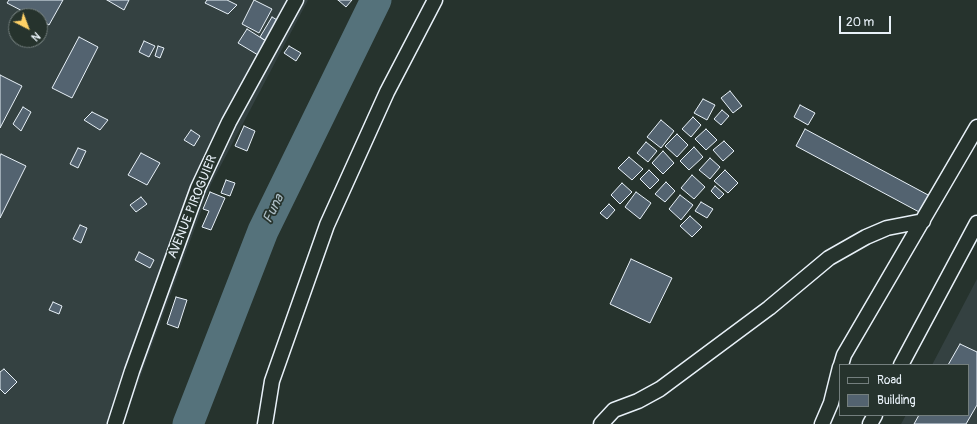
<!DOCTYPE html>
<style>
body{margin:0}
#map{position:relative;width:977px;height:424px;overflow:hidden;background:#26332d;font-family:Pangolin,sans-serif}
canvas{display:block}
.legend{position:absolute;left:839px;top:364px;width:130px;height:52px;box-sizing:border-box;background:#26332d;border:1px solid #747f7e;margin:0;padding:5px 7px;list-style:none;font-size:12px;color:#e8f1f8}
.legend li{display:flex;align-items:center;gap:8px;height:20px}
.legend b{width:20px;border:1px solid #747f7e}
.north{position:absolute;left:8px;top:8px;width:40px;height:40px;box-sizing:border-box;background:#26332d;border:1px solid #747f7e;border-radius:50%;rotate:138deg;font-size:11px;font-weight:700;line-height:16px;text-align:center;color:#e8f1f8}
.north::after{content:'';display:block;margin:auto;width:14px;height:18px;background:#ffd166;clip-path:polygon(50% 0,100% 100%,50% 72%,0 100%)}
.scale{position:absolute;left:839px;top:16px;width:52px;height:18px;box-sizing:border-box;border:2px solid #e8f1f8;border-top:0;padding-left:5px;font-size:12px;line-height:14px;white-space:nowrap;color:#e8f1f8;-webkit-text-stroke:3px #26332d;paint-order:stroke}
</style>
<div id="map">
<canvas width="977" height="424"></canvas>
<ul class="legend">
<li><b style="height:5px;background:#26332d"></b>Road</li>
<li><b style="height:11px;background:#536370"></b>Building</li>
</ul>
<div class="north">N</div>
<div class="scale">20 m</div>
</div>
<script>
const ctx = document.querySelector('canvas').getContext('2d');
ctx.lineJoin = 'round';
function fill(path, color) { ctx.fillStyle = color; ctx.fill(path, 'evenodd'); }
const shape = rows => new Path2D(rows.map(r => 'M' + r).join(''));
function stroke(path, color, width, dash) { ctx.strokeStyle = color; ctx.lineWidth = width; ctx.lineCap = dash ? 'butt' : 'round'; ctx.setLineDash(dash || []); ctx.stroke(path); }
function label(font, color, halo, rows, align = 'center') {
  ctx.font = font + ' Pangolin,sans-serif'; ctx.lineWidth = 3.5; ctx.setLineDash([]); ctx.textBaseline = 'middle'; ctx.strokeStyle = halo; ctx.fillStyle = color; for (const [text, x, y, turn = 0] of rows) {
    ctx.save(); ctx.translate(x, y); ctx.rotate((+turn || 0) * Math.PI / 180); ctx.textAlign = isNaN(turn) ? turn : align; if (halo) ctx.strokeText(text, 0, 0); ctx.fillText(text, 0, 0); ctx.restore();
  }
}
fill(shape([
 [0,0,308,0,211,184,123,424,0,424],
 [16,16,40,16,40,40,16,40],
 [977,279,977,424,901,424,906,415,968,415,968,365,932,365]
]), '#344141');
stroke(shape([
 [188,424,263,231,376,0]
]), '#55727b', 31);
const building = shape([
 [9,0,63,0,49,25,40,20,40,16,32,16,7,3,9,0],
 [107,0,129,0,124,10,107,0],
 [207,0,227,0,237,5,228,14,205,3,207,0],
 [254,0,272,9,259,33,242,24,254,0],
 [338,0,352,0,346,7,338,0],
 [272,17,279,21,266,41,260,37,272,17],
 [247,29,266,41,258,55,238,43,247,29],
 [79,37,98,47,72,98,52,88,79,37],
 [144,41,155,46,149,57,139,52,144,41],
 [158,46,164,48,160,58,155,56,158,46],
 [289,46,301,53,296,61,284,53,289,46],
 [0,75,22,86,0,128,0,75],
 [730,91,742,106,733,113,721,98,730,91],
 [703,99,715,105,707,120,694,113,703,99],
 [800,105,815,113,808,125,794,117,800,105],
 [23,107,31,112,21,131,13,124,23,107],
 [722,110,729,116,721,125,714,119,722,110],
 [92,112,108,120,100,130,84,120,92,112],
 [693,117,701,125,691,137,682,129,693,117],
 [661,120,674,131,661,148,647,137,661,120],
 [244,126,255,131,247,151,235,146,244,126],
 [706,129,717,140,706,150,695,139,706,129],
 [805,129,930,196,921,213,796,146,805,129],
 [191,130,200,136,194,146,184,140,191,130],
 [677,134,688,145,677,157,665,146,677,134],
 [724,141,734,151,723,161,713,150,724,141],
 [646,142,657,151,648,162,637,153,646,142],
 [694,147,703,157,689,170,680,161,694,147],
 [78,148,86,151,78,168,70,164,78,148],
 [663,151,674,163,663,174,652,163,663,151],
 [141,153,160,163,147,185,128,175,141,153],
 [1,154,26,166,0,218,0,156,1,154],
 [629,157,643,169,632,180,618,168,629,157],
 [710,158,720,167,710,179,699,170,710,158],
 [649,170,659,180,650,189,640,179,649,170],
 [725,170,738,183,728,193,714,181,725,170],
 [692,175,705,187,694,199,681,188,692,175],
 [226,180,235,183,230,196,221,193,226,180],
 [666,182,675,191,665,202,655,194,666,182],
 [622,183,632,192,620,204,611,195,622,183],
 [715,186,724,194,719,199,711,191,715,186],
 [210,192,225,198,211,230,202,227,209,211,203,209,210,192],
 [636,192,651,203,640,219,625,207,636,192],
 [680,195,693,205,681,220,669,209,680,195],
 [141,197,147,204,136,212,130,205,141,197],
 [701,202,713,209,707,218,695,211,701,202],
 [609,204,615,210,607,219,600,213,609,204],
 [690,216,702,227,692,237,680,226,690,216],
 [80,225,87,228,81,243,73,239,80,225],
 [139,252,154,260,150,268,135,260,139,252],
 [631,259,672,278,650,323,610,304,631,259],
 [176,297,187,300,178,328,167,324,176,297],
 [53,302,62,306,59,314,49,310,53,302],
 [960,344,977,352,977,405,966,424,914,424,919,415,968,415,968,365,948,365,960,344],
 [4,369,17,382,5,394,0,389,0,372,4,369]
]);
fill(building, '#536370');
stroke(building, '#e8f1f8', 1);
const street = shape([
 [841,365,844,355,977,127],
 [901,365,977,223],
 [115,424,132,371,198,188,229,122,296,0],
 [265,424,272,381,327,225,387,92,435,0],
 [601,424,614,410,638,401,660,389,769,308,829,258,866,237,887,228,923,221],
 [822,424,831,403,840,367],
 [870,424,875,415]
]);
stroke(street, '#e8f1f8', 17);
stroke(street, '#26332d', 14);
label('13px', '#e8f1f8', '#26332d', [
 ["AVENUE PIROGUIER",193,207,-68]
]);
label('italic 14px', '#adbec6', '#26332d', [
 ["Funa",274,209,-64]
]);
</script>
